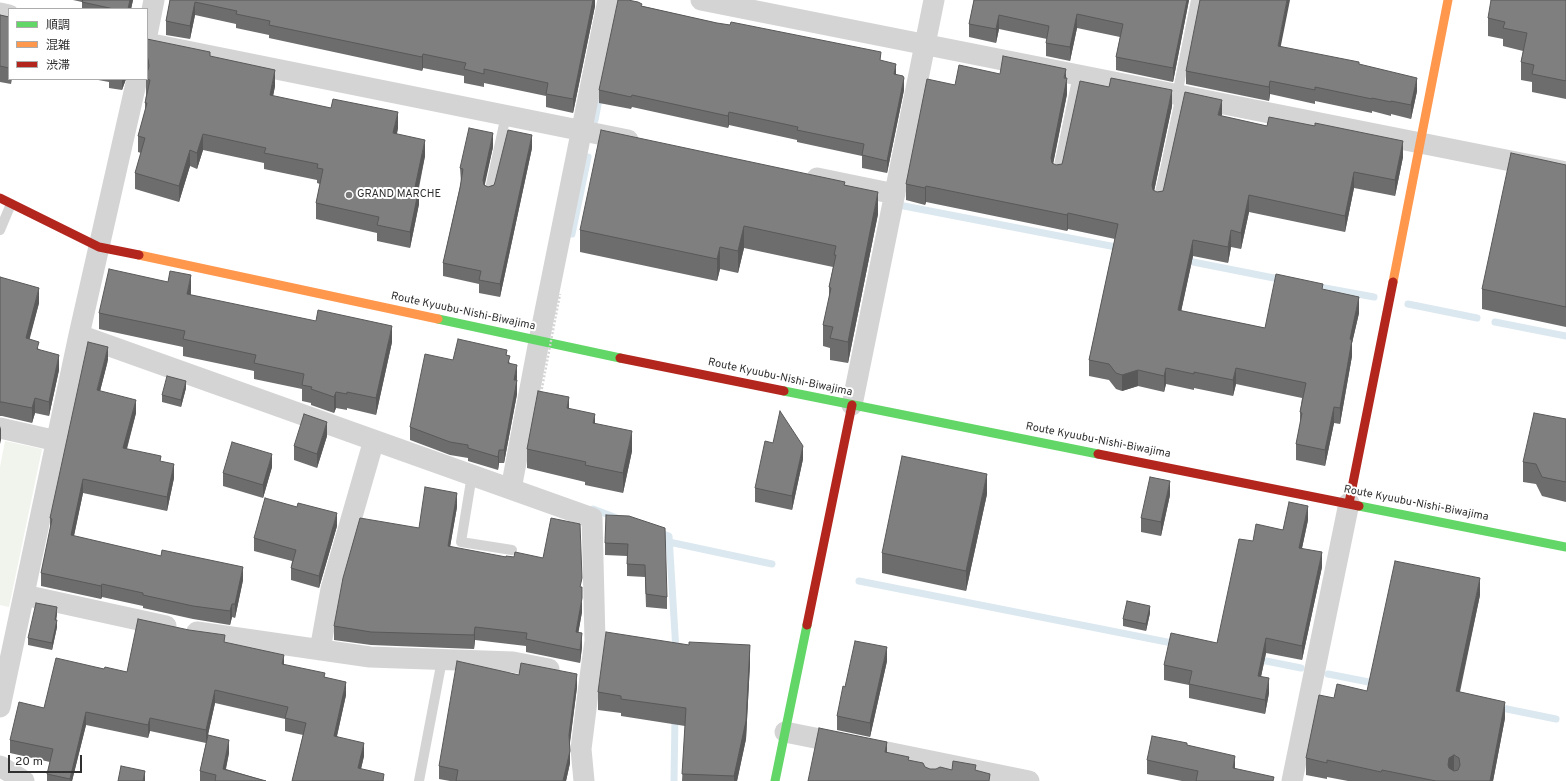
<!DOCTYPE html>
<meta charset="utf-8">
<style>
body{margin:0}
#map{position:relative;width:1566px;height:781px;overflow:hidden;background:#fff;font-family:Overpass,"Noto Sans JP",sans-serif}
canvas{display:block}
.legend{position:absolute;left:8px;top:8px;width:140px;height:72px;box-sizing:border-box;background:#fff;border:1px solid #acacac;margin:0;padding:5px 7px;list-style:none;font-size:12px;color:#303030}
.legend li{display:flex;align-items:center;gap:8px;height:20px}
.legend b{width:20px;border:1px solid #acacac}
.scale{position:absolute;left:8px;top:755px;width:74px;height:18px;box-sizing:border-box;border:2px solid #303030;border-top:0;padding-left:5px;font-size:12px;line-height:14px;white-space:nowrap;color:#303030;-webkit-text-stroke:3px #fff;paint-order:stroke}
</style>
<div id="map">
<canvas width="1566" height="781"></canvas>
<ul class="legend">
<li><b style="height:5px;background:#63d668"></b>順調</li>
<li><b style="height:5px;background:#ff974d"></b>混雑</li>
<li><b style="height:5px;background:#b3261e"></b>渋滞</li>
</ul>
<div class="scale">20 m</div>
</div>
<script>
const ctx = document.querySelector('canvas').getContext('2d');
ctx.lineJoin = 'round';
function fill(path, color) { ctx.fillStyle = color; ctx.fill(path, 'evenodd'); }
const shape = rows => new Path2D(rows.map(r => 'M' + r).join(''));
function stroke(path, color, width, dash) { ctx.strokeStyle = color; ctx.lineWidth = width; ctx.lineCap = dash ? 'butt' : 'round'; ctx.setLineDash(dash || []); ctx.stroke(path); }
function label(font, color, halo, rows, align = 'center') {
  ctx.font = font + ' Overpass,sans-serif'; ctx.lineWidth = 4; ctx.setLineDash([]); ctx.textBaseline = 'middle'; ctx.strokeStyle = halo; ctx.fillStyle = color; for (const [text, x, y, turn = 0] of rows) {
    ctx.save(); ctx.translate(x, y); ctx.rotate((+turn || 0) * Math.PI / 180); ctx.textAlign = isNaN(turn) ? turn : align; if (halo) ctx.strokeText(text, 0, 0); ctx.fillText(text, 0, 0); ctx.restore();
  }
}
fill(shape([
 [5,441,42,449,9,607,0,605,0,467]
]), '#f1f4ed');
stroke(shape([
 [595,120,601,89],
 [904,206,1121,248],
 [572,234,588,157],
 [1183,260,1284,280],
 [1314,286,1374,297],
 [1408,304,1477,318],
 [1495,322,1566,336],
 [593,509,617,518],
 [657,532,669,536,676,651],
 [669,542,772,564],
 [859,581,1177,644],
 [1256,659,1301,668],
 [1328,674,1379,684],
 [1497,707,1556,719],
 [674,781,675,715]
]), '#dce8f0', 7);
stroke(shape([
 [1177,95,1196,0],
 [1057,175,1078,75],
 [489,194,506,115],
 [1158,202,1181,95],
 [0,230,11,204],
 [472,475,461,542,512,550],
 [419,781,442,660]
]), '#d4d4d4', 10);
stroke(shape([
 [701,0,1566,172],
 [0,13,9,15],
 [147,35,154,0],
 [147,43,628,140],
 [817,178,895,194],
 [79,335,592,518,595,641,590,677,581,749,584,781],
 [852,405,934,0],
 [0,428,57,441],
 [511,489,539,341,608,0],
 [24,595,166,626],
 [197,632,370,657,513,662,549,669],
 [320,650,331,589,374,440],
 [0,707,79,335,137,79],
 [785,732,845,744],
 [882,751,1029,781],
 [0,766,24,781],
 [1292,781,1349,503]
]), '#d4d4d4', 21);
stroke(shape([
 [438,319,620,358],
 [784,391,1098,454],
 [1359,506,1566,547],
 [775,781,807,625]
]), '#63d668', 9);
stroke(shape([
 [139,255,438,319],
 [1393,282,1448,0]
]), '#ff974d', 9);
stroke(shape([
 [0,198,99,247,139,255],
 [620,358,784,391],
 [1098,454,1359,506],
 [1349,503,1393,282],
 [807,625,852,405]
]), '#b3261e', 9);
stroke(shape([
 [541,393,560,294]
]), '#d4d4d4', 2.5, [2, 2]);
fill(shape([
 [73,0,133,0,131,9,82,9,82,2],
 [170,0,595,0,595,6,573,113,546,107,546,96,484,83,484,87,464,83,464,76,423,68,422,71,269,38,269,35,236,28,236,24,195,15,190,39,166,35,166,21],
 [974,0,1189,0,1173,82,1116,70,1116,57,1120,37,1077,28,1070,61,1046,56,1046,43,1047,39,999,29,996,43,969,37,969,24],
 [1566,0,1566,99,1532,92,1532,82,1521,80,1521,62,1523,51,1503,46,1503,39,1488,36,1488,18],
 [642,6,881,61,896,74,904,90,887,173,862,168,862,156,797,142,797,140,729,125,728,128,632,107,631,109,599,103,599,90],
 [0,15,9,17,9,79,12,79,11,84,0,82],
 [147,39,210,56,275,86,273,96,398,128,397,134,425,156,419,188,419,204,410,248,377,241,377,233,316,219,316,203,320,184,317,183,317,180,264,169,264,163,203,150,197,169,190,166,179,202,135,189,135,173,141,153,138,152,138,136,145,111,145,103,146,95,146,79,147,79],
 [1280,47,1359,64,1417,91,1411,119,1391,114,1391,116,1372,111,1372,113,1315,101,1315,104,1270,94,1269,101,1186,84,1186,71],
 [1000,74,1066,78,1067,94,1053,164,1056,165,1062,164,1172,106,1154,191,1157,192,1163,191,1221,116,1403,157,1395,196,1354,188,1345,232,1249,212,1241,249,1231,247,1228,263,1193,256,1181,311,1265,328,1323,290,1359,313,1352,343,1352,356,1340,424,1334,423,1325,466,1296,460,1296,444,1300,425,1300,412,1302,398,1236,384,1233,396,1194,388,1194,390,1166,384,1164,392,1138,386,1122,391,1116,389,1109,380,1089,376,1089,360,1115,239,1068,229,1067,231,1048,227,926,202,925,205,906,200,906,184,955,85],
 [93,79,126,79,122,90,109,88,109,82],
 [493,147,484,185,488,187,494,185,532,148,500,297,479,293,479,284,443,276,443,263,461,182,460,168],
 [1566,165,1566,327,1482,309,1482,289],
 [845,185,878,214,848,363,830,360,830,348,823,346,823,325,829,298,829,287,833,267,744,248,738,273,720,269,717,281,580,252,580,230],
 [0,277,39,303,29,339,59,370,49,416,35,413,32,423,2,416,0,416],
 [191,291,191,295,392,342,376,415,347,408,347,410,336,408,334,413,311,405,311,403,302,401,302,389,254,379,254,371,183,356,183,347,99,329,99,313],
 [507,355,510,364,517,378,517,394,504,463,499,463,498,470,468,461,468,458,450,455,410,440,410,427,453,360],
 [108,360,100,391,136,413,127,449,161,462,174,478,167,511,83,493,74,536,243,580,235,618,232,617,230,625,193,619,143,608,143,606,102,597,101,599,41,586,41,573,50,532,50,518],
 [186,388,181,407,162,402,162,395],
 [569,409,595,423,632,451,623,493,585,485,585,482,527,468,527,449],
 [1566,419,1566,502,1542,496,1536,484,1523,482,1523,462],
 [327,436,317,468,294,460,294,446],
 [803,459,792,510,755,502,755,488],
 [272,467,263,498,223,486,223,473],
 [987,494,966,591,882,573,882,553],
 [1170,495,1161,536,1141,532,1141,518],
 [457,507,450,546,582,612,578,633,582,647,580,663,526,652,526,646,475,640,474,649,371,645,334,640,334,626,419,528],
 [629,516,667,597,667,609,646,607,645,577,627,576,627,556,605,555,605,543],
 [1308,520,1302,548,1322,567,1302,660,1266,653,1261,677,1269,693,1265,714,1189,698,1189,685,1164,680,1164,665,1217,643,1253,541],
 [337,526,319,588,291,580,291,568,292,561,254,551,254,538],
 [1480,595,1460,692,1505,718,1493,781,1348,781,1327,777,1327,779,1306,775,1306,758,1334,698,1367,691],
 [1150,613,1146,631,1123,626,1123,619],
 [57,614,56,620,57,627,52,650,28,645,28,638],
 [225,643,284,665,325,677,346,695,337,736,364,756,361,769,384,781,292,781,303,735,285,731,285,719,215,703,208,735,229,753,226,769,266,781,200,781,200,771,206,743,150,731,148,738,86,725,72,781,47,781,47,774,50,762,10,753,10,740,44,708,104,669,127,672],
 [887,661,870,737,837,730,837,716,845,687],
 [750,663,746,739,737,781,682,781,685,726,621,716,621,713,598,710,598,692],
 [577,687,570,743,570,763,566,781,450,781,439,779,439,766],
 [1187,745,1235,769,1274,781,1182,781,1147,774,1147,760]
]), '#6d6d6d');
fill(shape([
 [130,0,133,0,131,9,128,9],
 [593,0,595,0,595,6,573,113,573,99],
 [1187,0,1189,0,1173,82,1173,68],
 [1287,0,1290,0,1278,60,1278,46],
 [195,2,195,15,190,39,190,26],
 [1077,14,1077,28,1070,61,1070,47],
 [999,15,999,29,996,43,996,29],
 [423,54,423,68,422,71,422,57],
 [896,64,896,76,894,74],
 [1066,69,1066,84,1067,78,1067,94,1051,174,1051,158],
 [275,70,275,86,270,111,270,95],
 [904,78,904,90,887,173,887,161],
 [1417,78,1417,91,1411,119,1411,105],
 [122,79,126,79,122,90],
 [1270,81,1270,94,1269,101,1269,87],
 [1172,90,1172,106,1152,201,1152,185],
 [1222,100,1222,116,1218,115],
 [398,112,398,128,393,149,393,133],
 [729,112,729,125,728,128,728,116],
 [493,133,493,147,483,193,483,180],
 [203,134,203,150,197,169,197,153],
 [532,135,532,148,500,297,500,284],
 [425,140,425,156,415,203,415,187],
 [1403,141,1403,157,1395,196,1395,180],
 [190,150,190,166,179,202,179,186],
 [1354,172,1354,188,1345,232,1345,216],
 [926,186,926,202,925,205,925,188],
 [419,188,419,204,410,248,410,232],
 [878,192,878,214,848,363,848,342],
 [1249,195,1249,212,1241,249,1241,233],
 [1068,213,1068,229,1067,231,1067,215],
 [744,226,744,248,738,273,738,251],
 [1231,230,1231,247,1228,263,1228,247],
 [1193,240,1193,256,1178,326,1178,310],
 [720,247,720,269,717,281,717,259],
 [191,275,191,291,187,311,187,294],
 [39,288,39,303,26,353,26,338],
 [1359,297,1359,313,1352,343,1352,356,1340,424,1340,408,1350,339],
 [392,326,392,342,376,415,376,398],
 [108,347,108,360,97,403,97,390],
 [59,355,59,370,49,416,49,402],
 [517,365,517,378,514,393,514,380],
 [1166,368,1166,384,1164,392,1164,376],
 [1236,368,1236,384,1233,396,1233,380],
 [1138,370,1138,386,1122,391,1122,375],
 [517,380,517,394,504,463,504,450],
 [186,381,186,388,181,407,181,400],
 [336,392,336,408,334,413,334,397],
 [569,397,569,417,567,408],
 [35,398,35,413,32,423,32,408],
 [136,400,136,413,123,462,123,448],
 [1334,407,1334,423,1325,466,1325,450],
 [595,414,595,434,593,423],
 [327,422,327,436,317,468,317,454],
 [1,426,1,440,0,444,0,429],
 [632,431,632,451,623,493,623,473],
 [803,446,803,459,792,510,792,496],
 [499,450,499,463,498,470,498,457],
 [272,454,272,467,263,498,263,485],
 [174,464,174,478,167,511,167,497],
 [987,474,987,494,966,591,966,571],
 [83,479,83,493,71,549,71,535],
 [1170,481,1170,495,1161,536,1161,522],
 [457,493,457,507,448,559,448,546],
 [1308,506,1308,520,1299,562,1299,548],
 [337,513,337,526,319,588,319,576],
 [1322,552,1322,567,1302,660,1302,646],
 [243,567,243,580,235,618,235,604],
 [1480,578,1480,595,1456,707,1456,691],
 [102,584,102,597,101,599,101,586],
 [582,598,582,612,576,646,576,632],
 [232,604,232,617,230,625,230,611],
 [1150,606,1150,613,1146,631,1146,624],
 [57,607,57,614,55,627,55,620],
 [57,620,57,627,52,650,52,643],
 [475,627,475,640,474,649,474,635],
 [582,633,582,647,580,663,580,650],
 [1266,638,1266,653,1258,690,1258,676],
 [750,645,750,663,746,739,737,781,734,781,734,776],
 [887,647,887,661,870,737,870,723],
 [284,655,284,668,282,664],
 [577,674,577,687,569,748,569,735],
 [1269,678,1269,693,1265,714,1265,700],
 [346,682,346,695,334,749,334,736],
 [215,690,215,703,206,743,206,730],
 [1505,702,1505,718,1493,781,1490,781],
 [86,712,86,725,72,781,70,781],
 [150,718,150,731,148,738,148,725],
 [229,740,229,753,223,781,223,769],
 [887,742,887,765,885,752],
 [364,743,364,756,358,781,358,768],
 [570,751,570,763,566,781,563,781],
 [1454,755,1454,772,1449,774,1448,765,1449,758],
 [1235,756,1235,769,1233,768],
 [145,771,145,781,143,781]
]), '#595959');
const building = shape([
 [83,0,130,0,128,9,114,9,82,2,83,0],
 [170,0,593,0,573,99,546,94,548,83,484,69,484,74,464,69,466,63,423,54,422,57,269,25,270,21,236,14,237,11,195,2,190,26,166,21,170,0],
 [618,0,628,0,638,2,642,4,641,6,717,23,730,25,731,22,881,52,880,60,896,64,894,74,903,76,904,78,887,161,862,155,864,144,797,130,798,127,729,112,728,116,632,95,631,97,599,90,618,0],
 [974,0,1187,0,1173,68,1116,57,1123,24,1077,14,1070,47,1046,43,1049,26,999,15,996,29,969,24,974,0],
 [1200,0,1287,0,1278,46,1359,62,1359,64,1417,78,1411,105,1391,101,1391,102,1372,98,1372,99,1315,87,1315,90,1270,81,1269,87,1186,71,1200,0],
 [1491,0,1566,0,1566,81,1532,74,1534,65,1521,62,1527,33,1503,28,1505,22,1488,18,1491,0],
 [0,15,9,17,9,68,0,66,0,15],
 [147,39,210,52,210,56,275,70,270,95,331,108,333,99,398,112,393,133,425,140,415,187,419,188,410,232,377,225,379,217,316,203,323,169,317,168,318,164,264,153,266,148,203,134,197,153,190,150,179,186,135,173,145,138,138,136,147,103,145,103,150,80,146,79,147,79,147,73,149,66,148,59,147,57,147,39],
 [1003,56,1066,69,1064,78,1067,78,1051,158,1052,163,1056,165,1062,164,1063,160,1080,81,1109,87,1111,78,1172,90,1152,185,1153,190,1157,192,1163,191,1164,187,1185,92,1222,100,1218,115,1267,126,1269,117,1315,126,1315,123,1403,141,1395,180,1354,172,1345,216,1249,195,1241,233,1231,230,1228,247,1193,240,1178,310,1265,328,1276,274,1323,284,1322,289,1359,297,1350,339,1352,340,1340,408,1334,407,1325,450,1296,444,1302,413,1300,412,1306,383,1236,368,1233,380,1194,372,1194,374,1166,368,1164,376,1138,370,1122,375,1116,373,1109,364,1089,360,1118,224,1068,213,1067,215,1048,211,926,186,925,188,906,184,927,79,955,85,959,65,1000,74,1003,56],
 [469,128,493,133,483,180,484,185,488,187,494,185,495,182,508,130,532,135,500,284,479,280,481,271,443,263,460,188,463,169,460,168,469,128],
 [601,130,845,182,844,185,878,192,848,342,830,338,833,327,823,325,831,288,829,287,836,255,834,255,836,246,744,226,738,251,720,247,717,259,580,230,601,130],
 [1511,153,1566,165,1566,307,1482,289,1511,153],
 [109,269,168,282,170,271,191,275,187,294,316,321,318,310,392,326,376,398,347,392,347,394,336,392,334,397,311,389,312,387,302,385,304,374,254,363,256,355,183,339,185,331,99,313,109,269],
 [0,277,39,288,26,338,39,342,37,349,59,355,49,402,35,398,32,408,2,402,0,402,0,277],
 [458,339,507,350,506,355,510,356,508,363,517,365,514,380,517,380,504,450,499,450,498,457,468,448,468,445,450,442,410,427,425,354,453,360,458,339],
 [88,342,108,347,97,390,136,400,123,448,161,456,160,461,174,464,167,497,83,479,71,535,161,556,162,550,243,567,235,604,232,604,230,611,193,606,143,595,143,593,102,584,101,586,41,573,52,519,50,518,88,342],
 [167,376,186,381,181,400,162,395,167,376],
 [538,391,569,397,567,408,595,414,593,423,632,431,623,473,585,465,586,462,527,449,538,391],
 [780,411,803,446,792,496,755,488,765,441,773,443,780,411],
 [1534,413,1566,419,1566,482,1542,477,1536,464,1523,462,1534,413],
 [304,414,327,422,317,454,294,446,304,414],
 [232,442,272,454,263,485,223,473,232,442],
 [902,456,987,474,966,571,882,553,902,456],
 [1150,477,1170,481,1161,522,1141,518,1150,477],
 [425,487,457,493,448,546,506,557,506,556,514,557,515,552,543,558,551,518,580,524,582,578,580,587,582,587,582,598,576,632,582,633,580,650,526,639,527,633,475,627,474,635,371,632,334,626,343,578,360,518,419,528,425,487],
 [265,498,297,507,298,503,337,513,319,576,291,568,296,550,254,538,265,498],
 [1289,502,1308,506,1299,548,1322,552,1302,646,1266,638,1258,676,1269,678,1265,700,1189,684,1192,671,1164,665,1171,633,1217,643,1239,539,1253,541,1256,524,1283,530,1289,502],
 [606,515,629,516,665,528,667,597,646,594,645,565,627,564,628,544,605,543,606,515],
 [1395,561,1480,578,1456,691,1505,702,1490,781,1436,781,1382,770,1381,772,1327,760,1327,763,1306,758,1319,695,1334,698,1337,684,1367,691,1395,561],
 [1454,755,1459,758,1460,765,1458,770,1454,771,1449,768,1448,765,1449,758,1454,755],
 [1127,601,1150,606,1146,624,1123,619,1127,601],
 [36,603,57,607,55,620,57,620,52,643,28,638,36,603],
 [138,619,189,630,225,635,224,642,284,655,282,664,325,673,324,677,346,682,334,736,364,743,358,768,384,774,383,781,292,781,306,723,285,718,288,707,215,690,206,730,150,718,148,725,86,712,70,779,47,774,53,749,10,740,19,702,44,708,56,658,104,669,105,667,127,672,138,619],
 [606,632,689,645,689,642,750,645,746,721,734,776,682,774,686,708,621,699,621,696,598,692,606,632],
 [855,641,887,647,870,723,837,716,843,686,845,687,855,641],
 [457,661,519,675,521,663,577,674,569,735,570,751,563,781,456,781,458,770,439,766,457,661],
 [819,728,887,742,885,752,909,757,908,760,923,763,925,767,930,769,936,769,940,767,952,770,953,761,976,765,975,770,990,774,989,781,808,781,819,728],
 [208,735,229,740,223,769,266,781,215,781,216,775,200,771,208,735],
 [1152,736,1187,743,1187,745,1235,756,1233,768,1274,777,1273,781,1196,781,1198,771,1147,760,1152,736],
 [121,766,145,771,143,781,118,781,121,766]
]);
fill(building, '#7f7f7f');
stroke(building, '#595959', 1);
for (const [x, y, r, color] of [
 [349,195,4,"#787878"]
]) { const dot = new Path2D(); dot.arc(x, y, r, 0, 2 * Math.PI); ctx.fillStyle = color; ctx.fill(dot); stroke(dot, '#fff', 1.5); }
label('11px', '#303030', '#fff', [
 ["GRAND MARCHE",357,195]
], 'left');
label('11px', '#303030', '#fff', [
 ["Route Kyuubu-Nishi-Biwajima",463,312,12],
 ["Route Kyuubu-Nishi-Biwajima",780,378,12],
 ["Route Kyuubu-Nishi-Biwajima",1098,441,11],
 ["Route Kyuubu-Nishi-Biwajima",1416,504,11]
]);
</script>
